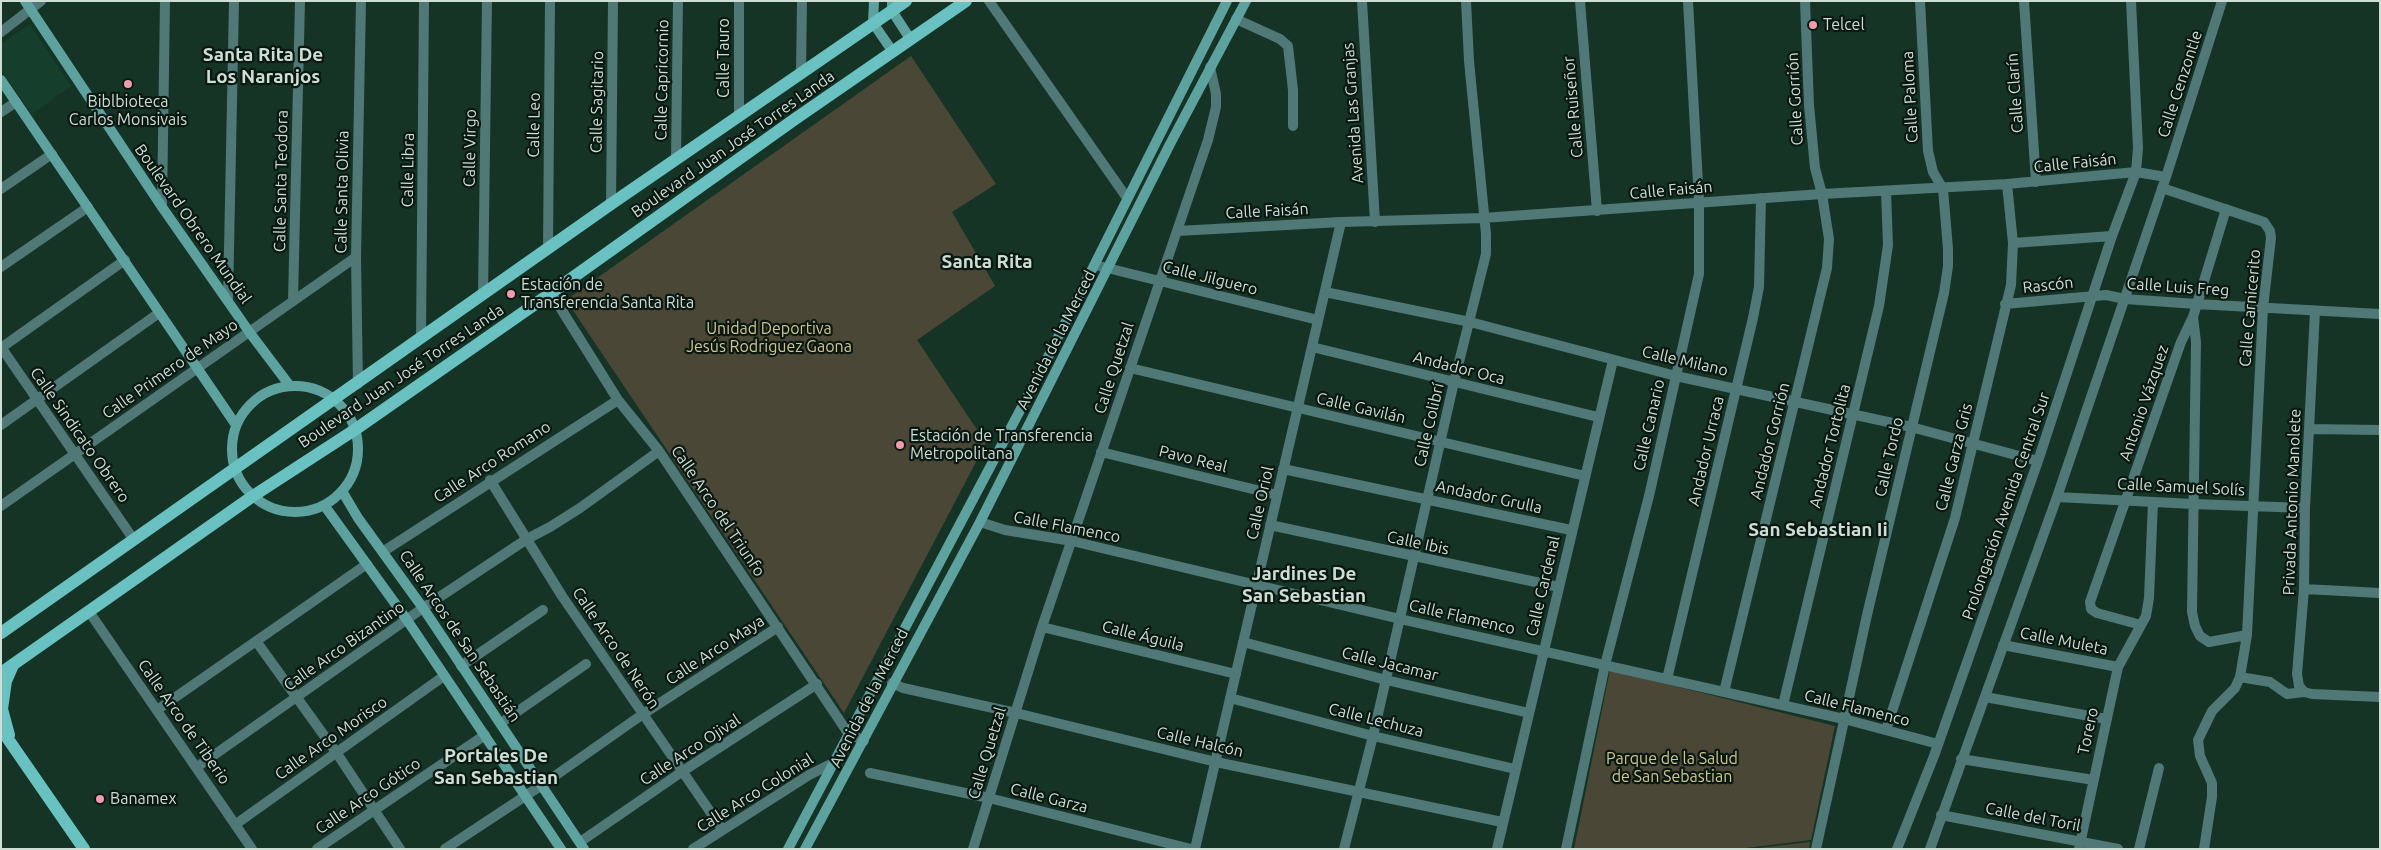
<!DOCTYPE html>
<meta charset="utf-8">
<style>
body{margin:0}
#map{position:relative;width:2381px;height:850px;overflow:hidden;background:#153426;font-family:Ubuntu,sans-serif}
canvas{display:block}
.frame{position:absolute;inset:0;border:2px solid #cddfd5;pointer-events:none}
</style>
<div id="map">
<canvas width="2381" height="850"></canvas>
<div class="frame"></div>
</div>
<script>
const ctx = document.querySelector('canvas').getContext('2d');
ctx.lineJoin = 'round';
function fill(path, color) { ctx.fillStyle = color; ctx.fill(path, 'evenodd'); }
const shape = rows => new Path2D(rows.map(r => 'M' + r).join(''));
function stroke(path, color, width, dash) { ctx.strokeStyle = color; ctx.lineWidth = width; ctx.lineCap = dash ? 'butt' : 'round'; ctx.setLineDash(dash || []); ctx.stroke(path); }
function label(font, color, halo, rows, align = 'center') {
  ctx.font = font + ' Ubuntu,sans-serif'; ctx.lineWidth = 4.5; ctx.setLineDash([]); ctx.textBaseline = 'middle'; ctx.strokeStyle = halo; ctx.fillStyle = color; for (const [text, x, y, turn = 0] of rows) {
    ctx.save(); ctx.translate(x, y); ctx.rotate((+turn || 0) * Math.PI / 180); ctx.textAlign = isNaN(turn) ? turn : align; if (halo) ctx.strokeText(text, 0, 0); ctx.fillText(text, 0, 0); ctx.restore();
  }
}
fill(shape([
 [30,24,71,86,32,114,1,70,1,44]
]), '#163e2c');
fill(shape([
 [911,56,996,184,952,212,995,286,917,340,986,443,844,713,566,300],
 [1610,670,1835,726,1811,840,1738,849,1574,849],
 [1810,842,1809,849,1750,849]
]), '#4a4736');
stroke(shape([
 [989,1,1127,198],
 [1362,1,1375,222],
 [1580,1,1597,211],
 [2024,1,2036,182],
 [1236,19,1280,39,1288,46,1293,90,1293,126],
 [1,32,41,1],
 [801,73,802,1],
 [1,112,16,102],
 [739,116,739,1],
 [676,159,678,1],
 [2162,188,2264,222,2270,231,2271,238,2263,308,2247,635],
 [1,189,52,154],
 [611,204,613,1],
 [162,207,165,1],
 [1178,231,1341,222,1483,218,1822,194,2007,184,2136,172,2166,177],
 [2013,243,2112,236],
 [548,249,550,1],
 [1095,265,1318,320],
 [1,267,88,207],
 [1325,292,1470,322,1676,376,1911,427,2038,461],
 [551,293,618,400,659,451,848,733,864,741],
 [483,295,487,1],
 [228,300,234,1],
 [293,301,300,1],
 [2005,304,2106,295,2125,299,2196,304,2380,314],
 [2193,317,2196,342,2192,612,2195,626,2200,636,2209,642,2247,635,2240,677,2235,688,2212,711,2198,740,2200,756,2212,783,2212,797,2204,849],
 [421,338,424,1],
 [1,347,134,540],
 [1312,347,1598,417],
 [1,348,125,260],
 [1130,368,1585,476],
 [358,384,356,257,361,1],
 [1,425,159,313],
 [2309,429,2380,430],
 [1101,452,1277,495],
 [1283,469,1571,530],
 [490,480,562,596,722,829],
 [2057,497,2193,504,2305,508],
 [1,506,356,257],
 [980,522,1005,530,1072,541,1400,619,1844,719,1938,744],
 [1270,525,1559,587],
 [384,551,618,400],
 [2304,589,2380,593],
 [90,613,252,849],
 [2141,625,2097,613,2091,609,2090,602,2181,342,2193,317,2226,209],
 [1042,627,1236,674],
 [256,641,336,752,400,849],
 [1243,642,1386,680,1529,713],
 [2003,645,2118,667],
 [461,666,543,610],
 [2240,677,2270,682,2287,694,2304,692,2312,694,2380,697],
 [1667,679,1753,318,1759,287,1761,198],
 [892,683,903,688,1016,713,1216,762,1502,822],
 [1724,692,1827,268,1829,239,1822,194,1815,168,1809,105,1805,1],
 [2304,692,2299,686,2297,674,2304,589,2305,508,2315,311],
 [1985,697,2106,719],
 [1230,698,1373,736,1515,769],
 [1783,705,1879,306,1888,245,1886,191],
 [157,710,367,564],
 [501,723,586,664],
 [1886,730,1955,518,2011,285,2013,243,2007,184],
 [1961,759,2094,780],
 [197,767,423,608,527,539,550,527,580,508,659,451],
 [870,773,989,798,1191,849],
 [1941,815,2118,849],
 [236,824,444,676],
 [580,842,683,771,817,684],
 [317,849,485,735],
 [445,849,542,785,643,714,778,627],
 [693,849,809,775,833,763],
 [973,849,1042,627,1208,140,1216,107,1216,94,1210,67],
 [1195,849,1341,222],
 [1344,849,1373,736,1454,382,1486,254,1486,234,1469,61,1466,1],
 [1497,849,1613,360],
 [1566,849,1605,665,1649,496,1699,274,1699,202,1688,1],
 [1816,849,1867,615,1944,293,1948,266,1948,249,1943,189,1933,172,1928,151,1920,1],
 [1897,849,1934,756,2038,461,2112,236,2136,172,2138,148,2131,1],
 [1930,849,2057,497,2166,177,2222,1],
 [2079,849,2118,667,2146,616,2149,598,2153,502],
 [2139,849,2159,768]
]), '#4f7877', 10);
stroke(shape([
 [25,1,162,207,250,333,290,386],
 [874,1,873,23,893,52],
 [892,1,892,11,911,40],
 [1,80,236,425],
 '232 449a63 63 0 1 1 126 0a63 63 0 1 1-126 0Z',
 [342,491,358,518,423,608,584,849],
 [324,505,407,620,561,849],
 [788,849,1043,367,1227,1],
 [805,849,980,522,1170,144,1246,1]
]), '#5ea2a0', 10);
stroke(shape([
 [1,633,611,204,906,1],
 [1,673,253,496,356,429,551,293,795,119,966,1],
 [1,729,84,849],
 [9,735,2,709,6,681,13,665]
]), '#69c2c1', 12);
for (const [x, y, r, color] of [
 [1813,25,5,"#f29aae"],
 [128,84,5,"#f29aae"],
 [511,294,5,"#f29aae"],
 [900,445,5,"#f29aae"],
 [100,799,5,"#f29aae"]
]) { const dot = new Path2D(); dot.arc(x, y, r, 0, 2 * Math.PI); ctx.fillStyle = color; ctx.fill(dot); stroke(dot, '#0b1812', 2); }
label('16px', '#cddfd5', '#0b1812', [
 ["Telcel",1823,25],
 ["Biblbioteca",128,102,"center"],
 ["Carlos Monsivais",128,120,"center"],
 ["Estación de",521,285],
 ["Transferencia Santa Rita",521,303],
 ["Estación de Transferencia",910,436],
 ["Metropolitana",910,454],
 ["Banamex",110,799]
], 'left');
label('16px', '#cddfd5', '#0b1812', [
 ["Calle Tauro",724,58,-90],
 ["Calle Capricornio",662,80,-89],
 ["Calle Cenzontle",2180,84,-72],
 ["Calle Clarín",2015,93,-94],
 ["Calle Paloma",1910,97,-93],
 ["Calle Gorrión",1795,99,-93],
 ["Calle Sagitario",597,102,-89],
 ["Calle Ruiseñor",1573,107,-95],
 ["Avenida Las Granjas",1353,113,-94],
 ["Calle Leo",534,125,-89],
 ["Boulevard Juan José Torres Landa",733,144,-35],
 ["Calle Virgo",470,148,-89],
 ["Calle Faisán",2075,163,-6],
 ["Calle Libra",408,170,-89],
 ["Calle Santa Teodora",281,181,-89],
 ["Calle Faisán",1671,190,-5],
 ["Calle Santa Olivia",342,192,-89],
 ["Calle Faisán",1267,211,-3],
 ["Boulevard Obrero Mundial",193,224,55],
 ["Calle Jilguero",1210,278,14],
 ["Rascón",2048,285,-6],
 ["Calle Luis Freg",2178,287,4],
 ["Calle Carnicerito",2250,308,-85],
 ["Avenida de la Merced",1056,340,-63],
 ["Calle Milano",1685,361,13],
 ["Calle Quetzal",1114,368,-72],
 ["Andador Oca",1459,368,14],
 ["Calle Primero de Mayo",170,369,-35],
 ["Boulevard Juan José Torres Landa",401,376,-34],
 ["Antonio Vázquez",2144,403,-71],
 ["Calle Gavilán",1361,408,13],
 ["Calle Colibrí",1429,425,-77],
 ["Calle Canario",1649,425,-77],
 ["Calle Sindicato Obrero",80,435,55],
 ["Andador Gorrión",1770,441,-76],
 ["Andador Tortolita",1830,446,-76],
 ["Andador Urraca",1706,451,-77],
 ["Calle Tordo",1889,457,-77],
 ["Calle Garza Gris",1954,457,-76],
 ["Pavo Real",1193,459,14],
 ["Calle Arco Romano",492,462,-33],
 ["Calle Samuel Solís",2181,487,3],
 ["Andador Grulla",1489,497,12],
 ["Privada Antonio Manolete",2292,502,-88],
 ["Calle Oriol",1260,503,-77],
 ["Prolongación Avenida Central Sur",2006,506,-71],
 ["Calle Arco del Triunfo",718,511,56],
 ["Calle Flamenco",1067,527,11],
 ["Calle Ibis",1418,543,12],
 ["Calle Cardenal",1543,586,-77],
 ["Calle Flamenco",1462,617,13],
 ["Calle Arcos de San Sebastián",460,636,56],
 ["Calle Águila",1143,636,14],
 ["Calle Muleta",2064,641,11],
 ["Calle Arco Bizantino",344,646,-35],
 ["Calle Arco de Nerón",616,648,56],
 ["Calle Arco Maya",715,650,-33],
 ["Calle Jacamar",1390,664,14],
 ["Avenida de la Merced",869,698,-63],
 ["Calle Flamenco",1857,708,14],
 ["Calle Lechuza",1376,720,14],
 ["Calle Arco de Tiberio",184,722,55],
 ["Torero",2088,731,-78],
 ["Calle Arco Morisco",331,738,-35],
 ["Calle Halcón",1200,742,13],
 ["Calle Arco Ojival",690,750,-33],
 ["Calle Quetzal",987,753,-73],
 ["Calle Arco Colonial",755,793,-32],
 ["Calle Arco Gótico",368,796,-34],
 ["Calle Garza",1049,798,14],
 ["Calle del Toril",2033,817,11]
]);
label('16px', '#d0c691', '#0b1812', [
 ["Unidad Deportiva",769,329],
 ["Jesús Rodriguez Gaona",769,347],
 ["Parque de la Salud",1672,759],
 ["de San Sebastian",1672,777]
]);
label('bold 19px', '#cddfd5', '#0b1812', [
 ["Santa Rita De",263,55],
 ["Los Naranjos",263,77],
 ["Santa Rita",987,262],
 ["San Sebastian Ii",1818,530],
 ["Jardines De",1304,574],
 ["San Sebastian",1304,596],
 ["Portales De",496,756],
 ["San Sebastian",496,778]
]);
</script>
